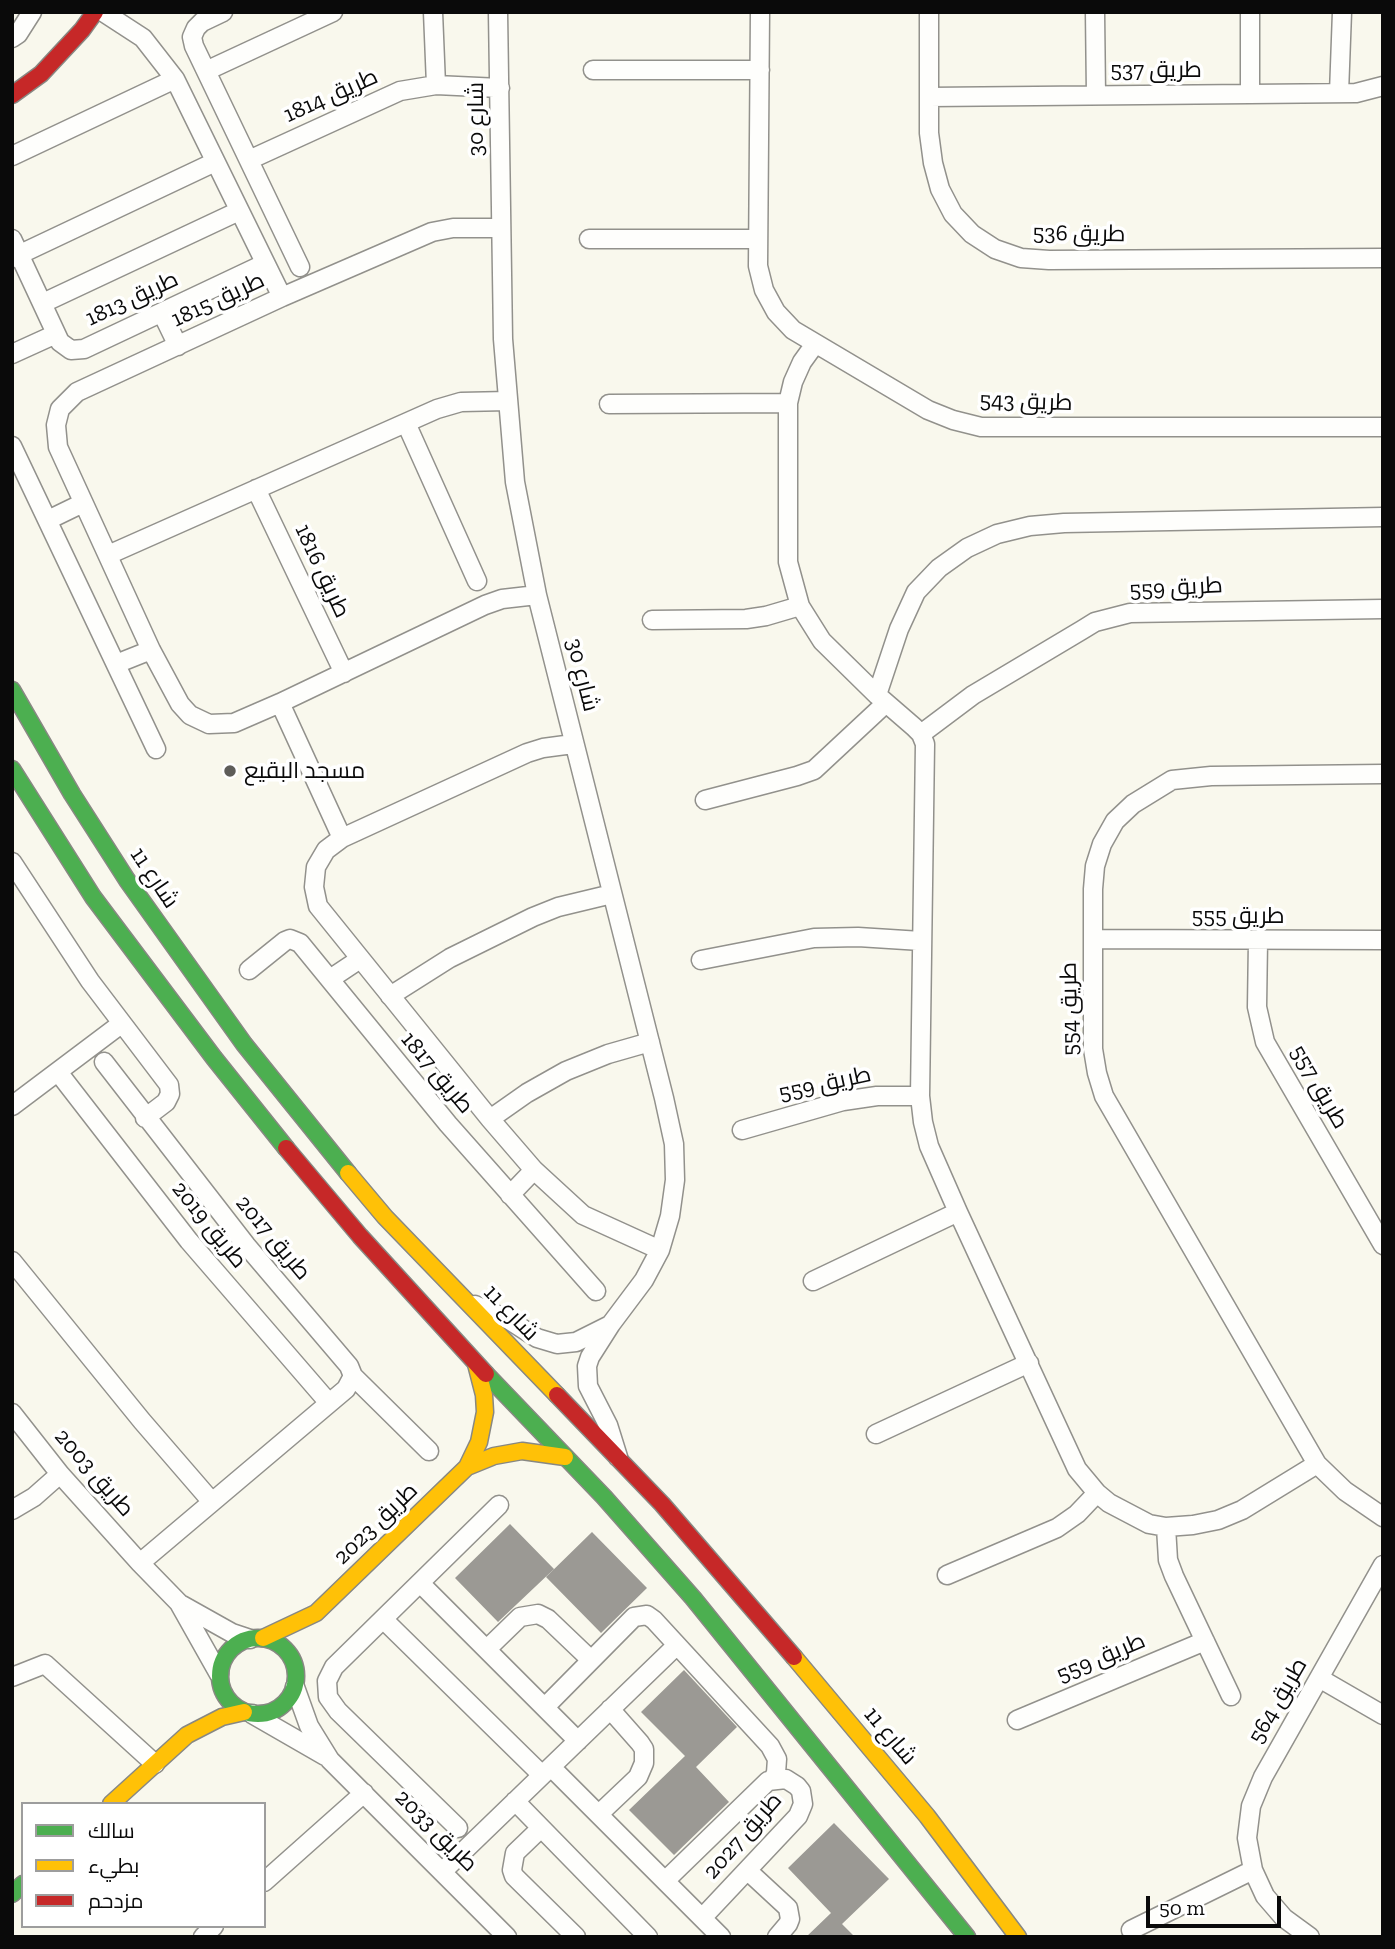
<!DOCTYPE html>
<meta charset="utf-8">
<style>
body{margin:0}
#map{position:relative;width:1395px;height:1949px;overflow:hidden;background:#f9f8ed;font-family:"Zilla Slab",Cairo,serif}
canvas{display:block}
.frame{position:absolute;inset:0;border:14px solid #0a0a0a;pointer-events:none}
.legend{position:absolute;left:21px;top:1802px;width:245px;height:126px;box-sizing:border-box;background:#fff;border:2px solid #9d9d9d;margin:0;padding:9px 12px;list-style:none;font-size:21px;color:#0a0a0a}
.legend li{display:flex;align-items:center;gap:14px;height:35px}
.legend b{width:35px;border:2px solid #9d9d9d}
.scale{position:absolute;left:1146px;top:1896px;width:135px;height:32px;box-sizing:border-box;border:4px solid #0a0a0a;border-top:0;padding-left:9px;font-size:21px;line-height:24px;white-space:nowrap;color:#0a0a0a;-webkit-text-stroke:5px #fff;paint-order:stroke}
</style>
<div id="map">
<canvas width="1395" height="1949"></canvas>
<div class="frame"></div>
<ul class="legend">
<li><b style="height:9px;background:#4caf50"></b>سالك</li>
<li><b style="height:9px;background:#ffc107"></b>بطيء</li>
<li><b style="height:9px;background:#c62828"></b>مزدحم</li>
</ul>
<div class="scale">50 m</div>
</div>
<script>
const ctx = document.querySelector('canvas').getContext('2d');
ctx.lineJoin = 'round';
function fill(path, color) { ctx.fillStyle = color; ctx.fill(path, 'evenodd'); }
const shape = rows => new Path2D(rows.map(r => 'M' + r).join(''));
function stroke(path, color, width, dash) { ctx.strokeStyle = color; ctx.lineWidth = width; ctx.lineCap = dash ? 'butt' : 'round'; ctx.setLineDash(dash || []); ctx.stroke(path); }
function label(font, color, halo, rows, align = 'center') {
  ctx.font = font + ' "Zilla Slab",Cairo,serif'; ctx.lineWidth = 7; ctx.setLineDash([]); ctx.textBaseline = 'middle'; ctx.strokeStyle = halo; ctx.fillStyle = color; for (const [text, x, y, turn = 0] of rows) {
    ctx.save(); ctx.translate(x, y); ctx.rotate((+turn || 0) * Math.PI / 180); ctx.textAlign = isNaN(turn) ? turn : align; if (halo) ctx.strokeText(text, 0, 0); ctx.fillText(text, 0, 0); ctx.restore();
  }
}
fill(shape([
 [510,1524,554,1569,498,1622,455,1578],
 [592,1532,647,1588,601,1633,546,1577],
 [684,1670,737,1727,696,1767,729,1802,674,1855,629,1810,685,1756,641,1712],
 [834,1823,889,1879,842,1924,855,1937,806,1937,831,1913,788,1868]
]), '#9b9994');
const street = shape([
 [103,12,143,38,175,79,282,297],
 [223,12,202,22,196,28,192,37,194,46,300,267],
 [433,12,436,85],
 [498,12,503,339,515,482,537,595,664,1098,674,1144,675,1180,670,1216,660,1250,644,1280,611,1324,590,1357,587,1366,588,1386,608,1425,618,1457],
 [760,12,758,266,764,290,776,312,793,330,928,410,953,420,981,427,1383,427],
 [929,12,929,133,933,163,940,189,953,214,972,234,995,249,1021,258,1049,260,1383,258],
 [1095,12,1096,95],
 [1250,12,1250,94],
 [12,38,18,34,32,12],
 [593,70,760,70],
 [206,71,333,12],
 [1339,93,1342,12],
 [929,97,1356,93,1383,86],
 [12,156,175,79],
 [249,160,400,91,436,85,500,88],
 [500,228,453,228,432,232,282,297,77,392,60,409,56,425,58,447,151,650,180,704,190,715,209,724,234,723,280,703,485,605,502,599,537,595],
 [12,239,60,342,71,350,84,349,264,264],
 [589,239,758,239],
 [12,258,215,162],
 [43,303,239,211],
 [162,313,178,346],
 [815,344,802,362,793,382,788,403,788,562,800,606,822,641,877,695,914,727,921,734,925,744,920,1096,923,1122,929,1146,958,1212,1077,1469,1097,1493,1109,1503,1149,1524,1166,1527,1193,1525,1218,1520,1242,1510,1317,1464],
 [12,354,56,334],
 [609,404,788,403],
 [406,423,477,581],
 [12,446,156,749],
 [256,489,344,673],
 [48,520,83,503],
 [108,555,437,409,461,402,508,401],
 [652,620,746,619,766,616,800,606],
 [116,664,151,650],
 [877,695,899,629,916,592,939,568,967,548,997,534,1030,526,1064,523,1383,517],
 [280,703,342,838],
 [921,734,973,695,1082,630,1095,622,1130,613,1383,609],
 [573,744,543,748,527,753,342,838,326,850,316,867,314,887,318,906,490,1119,534,1170,583,1215,660,1250],
 [1383,774,1211,776,1172,780,1133,804,1115,821,1102,844,1095,866,1093,889,1093,1049,1097,1073,1104,1096,1317,1464,1345,1491,1383,1517],
 [705,800,797,776,814,770,886,703],
 [12,862,90,981,169,1085,170,1094,166,1102,145,1118],
 [1093,939,1383,940],
 [1258,941,1257,1007,1265,1042,1383,1245],
 [701,960,814,938,858,937,921,941],
 [249,970,285,941,290,939,300,943,448,1124,596,1291],
 [330,979,360,959],
 [390,996,450,958,533,917,558,907,612,894],
 [104,1062,246,1245,349,1366,353,1376,346,1389,140,1563],
 [58,1072,189,1241,329,1403],
 [12,1106,121,1024],
 [490,1119,527,1093,566,1071,608,1054,650,1042],
 [742,1130,843,1101,877,1096,920,1096],
 [510,1195,534,1170],
 [12,1261,142,1421,212,1502],
 [813,1281,958,1212],
 [475,1305,509,1320,537,1338,557,1344,576,1342,608,1326],
 [353,1376,429,1451],
 [12,1413,60,1474,140,1563,179,1603,219,1674],
 [876,1434,1029,1363],
 [12,1510,34,1497,60,1474],
 [1166,1527,1168,1560,1174,1576,1231,1696],
 [947,1575,1057,1528,1077,1514,1097,1493],
 [420,1583,578,1741],
 [182,1605,232,1633,250,1639],
 [383,1619,542,1775],
 [487,1649,520,1617,538,1614,548,1619,591,1660],
 [12,1677,45,1664,155,1764],
 [1319,1678,1383,1715],
 [295,1687,309,1726,330,1760,507,1937],
 [545,1707,634,1617,647,1615,654,1620,770,1746,777,1759,776,1773,773,1779],
 [252,1714,325,1756],
 [1017,1720,1205,1641],
 [551,1767,721,1937],
 [515,1801,648,1937],
 [599,1814,638,1777,644,1763,644,1749,640,1743,610,1709],
 [458,1828,338,1711,328,1697,327,1681,334,1667,499,1505],
 [541,1828,515,1853,512,1870,514,1876,576,1937],
 [748,1871,788,1908,790,1919,788,1924,777,1937],
 [442,1872,677,1645],
 [666,1880,768,1781,786,1779,797,1786,801,1791,803,1804,798,1816,703,1917],
 [264,1882,364,1793],
 [1131,1930,1253,1870],
 [203,1937,214,1926],
 [1310,1937,1284,1918,1265,1896,1253,1870,1247,1838,1251,1806,1263,1777,1383,1565]
]);
const fast = shape([
 [12,690,72,794,127,880,244,1044,348,1173],
 [12,769,93,897,214,1058,286,1148],
 [486,1374,604,1497,693,1598,967,1937],
 '220 1676a38 38 0 1 1 76 0a38 38 0 1 1-76 0Z',
 [12,1894,23,1884]
]);
const slow = shape([
 [348,1173,385,1217,557,1395],
 [467,1467,479,1442,485,1412,484,1395,476,1364],
 [263,1638,316,1613,467,1467,494,1456,522,1451,565,1457],
 [794,1657,927,1816,1018,1937],
 [111,1804,187,1735,222,1717,244,1712]
]);
const jam = shape([
 [12,95,41,74,82,30,95,12],
 [286,1148,360,1236,486,1374],
 [557,1395,662,1504,794,1657]
]);
stroke(street, '#92918c', 21);
stroke(fast, '#888883', 19);
stroke(slow, '#888883', 19);
stroke(jam, '#888883', 19);
stroke(street, '#fefefc', 18);
stroke(fast, '#4caf50', 16);
stroke(slow, '#ffc107', 16);
stroke(jam, '#c62828', 16);
for (const [x, y, r, color] of [
 [230,771,7,"#5e5d59"]
]) { const dot = new Path2D(); dot.arc(x, y, r, 0, 2 * Math.PI); ctx.fillStyle = color; ctx.fill(dot); stroke(dot, '#fff', 2.5); }
label('23px', '#0a0a0a', '#fff', [
 ["طريق 537",1156,70],
 ["طريق 1814",331,96,-24],
 ["شارع 30",476,119,-90],
 ["طريق 536",1079,234,1],
 ["طريق 1813",132,299,-25],
 ["طريق 1815",218,300,-25],
 ["طريق 543",1026,402,2],
 ["طريق 1816",322,571,65],
 ["طريق 559",1176,588,-3],
 ["شارع 30",582,675,76],
 ["شارع 11",154,878,56],
 ["طريق 555",1238,916],
 ["طريق 554",1070,1009,-91],
 ["طريق 1817",437,1073,50],
 ["طريق 559",825,1084,-12],
 ["طريق 557",1319,1087,60],
 ["طريق 2019",209,1225,51],
 ["طريق 2017",273,1238,50],
 ["شارع 11",511,1313,46],
 ["طريق 2003",94,1473,49],
 ["طريق 2023",376,1524,-44],
 ["طريق 559",1101,1658,-23],
 ["طريق 564",1278,1701,-60],
 ["شارع 11",890,1736,50],
 ["طريق 2033",436,1831,45],
 ["طريق 2027",743,1836,-49]
]);
label('23px', '#0a0a0a', '#fff', [
 ["مسجد البقيع",244,771]
], 'left');
</script>
